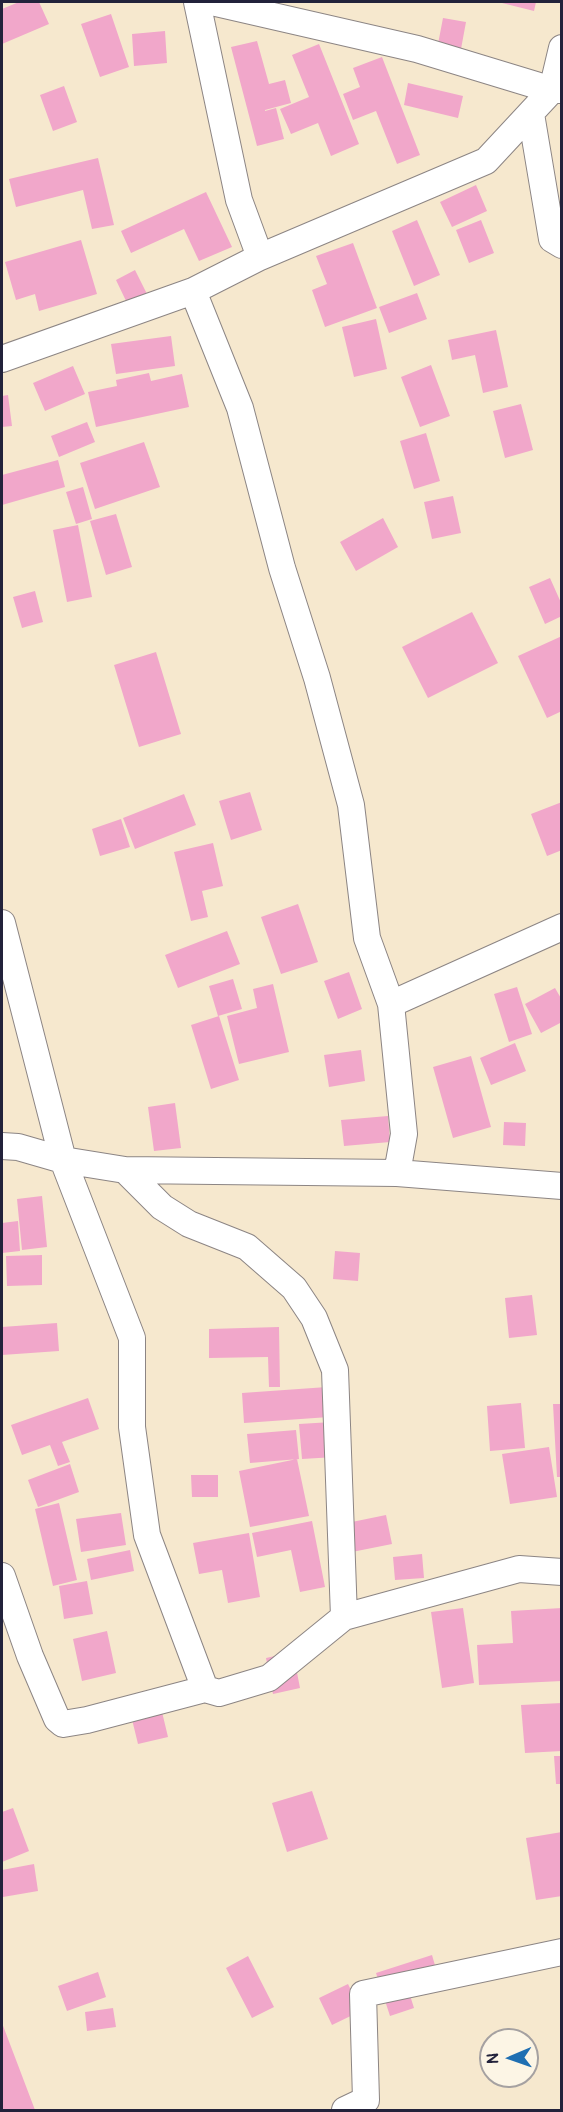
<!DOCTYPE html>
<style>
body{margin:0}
#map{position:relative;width:563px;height:2112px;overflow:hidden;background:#f6e8ce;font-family:Pangolin,sans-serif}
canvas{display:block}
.frame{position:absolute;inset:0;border:3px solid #22223b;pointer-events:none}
.north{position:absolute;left:479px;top:2028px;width:60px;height:60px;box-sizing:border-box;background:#fcf5e5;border:2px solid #a5a1a1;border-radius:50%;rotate:268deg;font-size:16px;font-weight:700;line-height:24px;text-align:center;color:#22223b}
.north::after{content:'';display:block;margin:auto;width:21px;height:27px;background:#1f6fb2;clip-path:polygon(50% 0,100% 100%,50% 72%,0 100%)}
</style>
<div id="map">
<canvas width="563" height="2112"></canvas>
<div class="frame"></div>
<div class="north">N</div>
</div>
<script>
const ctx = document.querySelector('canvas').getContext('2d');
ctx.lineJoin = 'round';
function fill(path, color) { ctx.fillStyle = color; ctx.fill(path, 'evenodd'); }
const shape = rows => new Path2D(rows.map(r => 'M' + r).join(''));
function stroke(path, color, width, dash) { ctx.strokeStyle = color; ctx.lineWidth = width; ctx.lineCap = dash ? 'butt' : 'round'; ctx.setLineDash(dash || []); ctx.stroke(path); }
fill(shape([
 [19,2,39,2,49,24,2,44,2,9],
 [498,2,536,2,534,11],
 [111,14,129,67,100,77,81,24],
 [443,18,466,22,461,49,438,44],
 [165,31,167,63,134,66,132,34],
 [257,41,269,84,285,80,291,103,265,110,265,111,276,108,284,139,257,146,231,47],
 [319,44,359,144,331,156,318,123,291,134,280,109,309,97,292,55],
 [382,57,420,155,397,164,376,111,353,120,343,94,360,87,353,68],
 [408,83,463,96,458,118,404,105],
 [64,86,77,122,53,131,40,95],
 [98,158,114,225,92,229,83,190,16,207,9,179],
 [476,185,487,211,452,227,440,202],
 [206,192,232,247,199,261,184,229,131,253,121,231],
 [417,220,440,275,414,286,392,231],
 [481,220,494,253,469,263,456,230],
 [81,240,97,294,39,311,35,294,16,300,5,262],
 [353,243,377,308,325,327,312,290,327,284,316,256],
 [135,270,147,294,127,303,116,280],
 [417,293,427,319,389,333,379,307],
 [376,319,387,369,354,377,342,327],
 [496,330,508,387,483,393,475,355,452,360,448,340],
 [171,336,175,366,116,374,111,344],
 [431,365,450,416,420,427,401,377],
 [73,366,85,394,45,411,33,383],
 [149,373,151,381,182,374,189,407,96,427,88,392,117,386,116,380],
 [8,395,12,426,2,427,2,396],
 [521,404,533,450,505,458,493,411],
 [87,422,95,442,59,457,51,436],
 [426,433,440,481,414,489,400,441],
 [144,442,160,487,95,509,80,463],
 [58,460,65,487,2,505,2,475],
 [83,487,92,519,76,524,66,492],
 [453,496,461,533,432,539,424,502],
 [116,514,132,567,106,575,90,521],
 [383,518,398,547,356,571,340,542],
 [78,525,92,597,67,602,53,530],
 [550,578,562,605,562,616,545,624,529,587],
 [35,591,43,622,22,628,13,597],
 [472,612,498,663,428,698,402,647],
 [562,636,562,711,547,718,518,656],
 [156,652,181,734,139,747,114,665],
 [250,792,262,830,231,840,219,801],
 [184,794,196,825,135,849,123,818],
 [562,802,562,850,547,856,531,814],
 [121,819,130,847,100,856,92,829],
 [213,843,223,886,202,891,208,917,191,921,174,852],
 [298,904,318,962,281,974,261,917],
 [227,931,240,964,178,988,165,955],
 [349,972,362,1009,338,1019,324,981],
 [233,979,242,1009,218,1016,209,986],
 [273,984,289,1052,239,1064,227,1016,257,1008,253,989],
 [517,987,532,1034,509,1042,494,994],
 [555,988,562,1000,562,1022,541,1033,525,1004],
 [219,1016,239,1080,211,1089,191,1025],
 [515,1043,526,1071,491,1085,480,1058],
 [361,1050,365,1081,329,1087,324,1055],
 [471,1056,491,1127,453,1138,433,1067],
 [175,1103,181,1148,154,1151,148,1107],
 [388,1116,390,1142,344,1146,341,1120],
 [504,1122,526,1123,525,1146,503,1145],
 [42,1196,47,1247,22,1250,17,1199],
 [18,1221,20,1251,2,1253,2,1223],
 [335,1251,360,1253,358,1281,333,1279],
 [42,1255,42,1285,7,1286,6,1256],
 [532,1295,537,1335,509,1338,505,1298],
 [57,1323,59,1351,2,1355,2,1327],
 [279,1327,280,1387,269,1387,268,1357,209,1358,209,1329],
 [327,1387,329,1417,244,1423,242,1393],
 [88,1398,99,1429,62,1442,70,1462,58,1466,50,1445,22,1455,11,1425],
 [521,1403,525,1448,490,1451,487,1406],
 [553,1404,562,1404,562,1477,557,1477],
 [332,1422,335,1457,302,1459,299,1424],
 [296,1430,299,1459,250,1463,247,1434],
 [549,1447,557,1497,510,1504,502,1454],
 [297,1459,309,1516,250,1527,239,1471],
 [70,1464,79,1492,38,1507,28,1480],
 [191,1475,218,1475,218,1497,192,1497],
 [59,1503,77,1580,53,1586,35,1509],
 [121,1513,126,1545,81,1552,76,1519],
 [386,1515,392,1544,352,1552,347,1523],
 [312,1521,325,1587,300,1592,291,1550,257,1557,252,1533],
 [249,1533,260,1597,228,1603,222,1570,199,1574,193,1543],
 [130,1550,134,1571,91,1580,87,1559],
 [422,1554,424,1578,395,1580,393,1557],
 [87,1581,93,1614,64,1619,59,1586],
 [463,1608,474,1683,442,1688,431,1612],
 [562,1608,562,1681,479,1685,477,1645,513,1643,511,1611],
 [107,1631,116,1673,82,1681,73,1639],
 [293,1652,300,1688,273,1694,266,1658],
 [157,1691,168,1737,138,1744,127,1699],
 [562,1703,562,1751,525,1753,521,1705],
 [554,1756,562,1756,562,1784,556,1784],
 [312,1791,328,1839,287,1852,272,1803],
 [13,1808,29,1851,2,1862,2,1812],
 [562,1832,562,1861,560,1861,562,1896,536,1900,526,1838],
 [34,1864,38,1891,3,1897,2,1870],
 [432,1955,439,1979,408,1989,414,2008,390,2016,376,1973],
 [248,1956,274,2007,252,2018,226,1968],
 [98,1972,106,1997,67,2011,58,1986],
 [348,1984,361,2011,332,2025,319,1998],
 [113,2008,116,2027,87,2031,85,2012],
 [2,2023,35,2110,2,2110]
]), '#f1a7ca');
const minor = shape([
 [197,2,239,200,260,257],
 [212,2,417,49,552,90,562,90],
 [531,114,552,239,562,245],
 [193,291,240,408,282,568,317,678,351,805,367,938,391,1004,404,1134,397,1173],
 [2,359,193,291,260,257,486,161,552,90,562,48],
 [2,923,63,1160,132,1338,132,1427,147,1535,205,1689],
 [391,1004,562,927],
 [2,1146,18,1147,63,1160,125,1170,397,1173,562,1186],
 [125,1170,162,1207,189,1224,247,1247,294,1288,314,1318,335,1370,344,1617],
 [2,1576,30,1656,57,1719,63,1724,87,1720,205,1689,219,1693,269,1678,344,1617,519,1569,562,1572],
 [345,2110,366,2100,363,1994,562,1952]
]);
stroke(minor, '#8c8584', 28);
stroke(minor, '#fff', 26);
</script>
